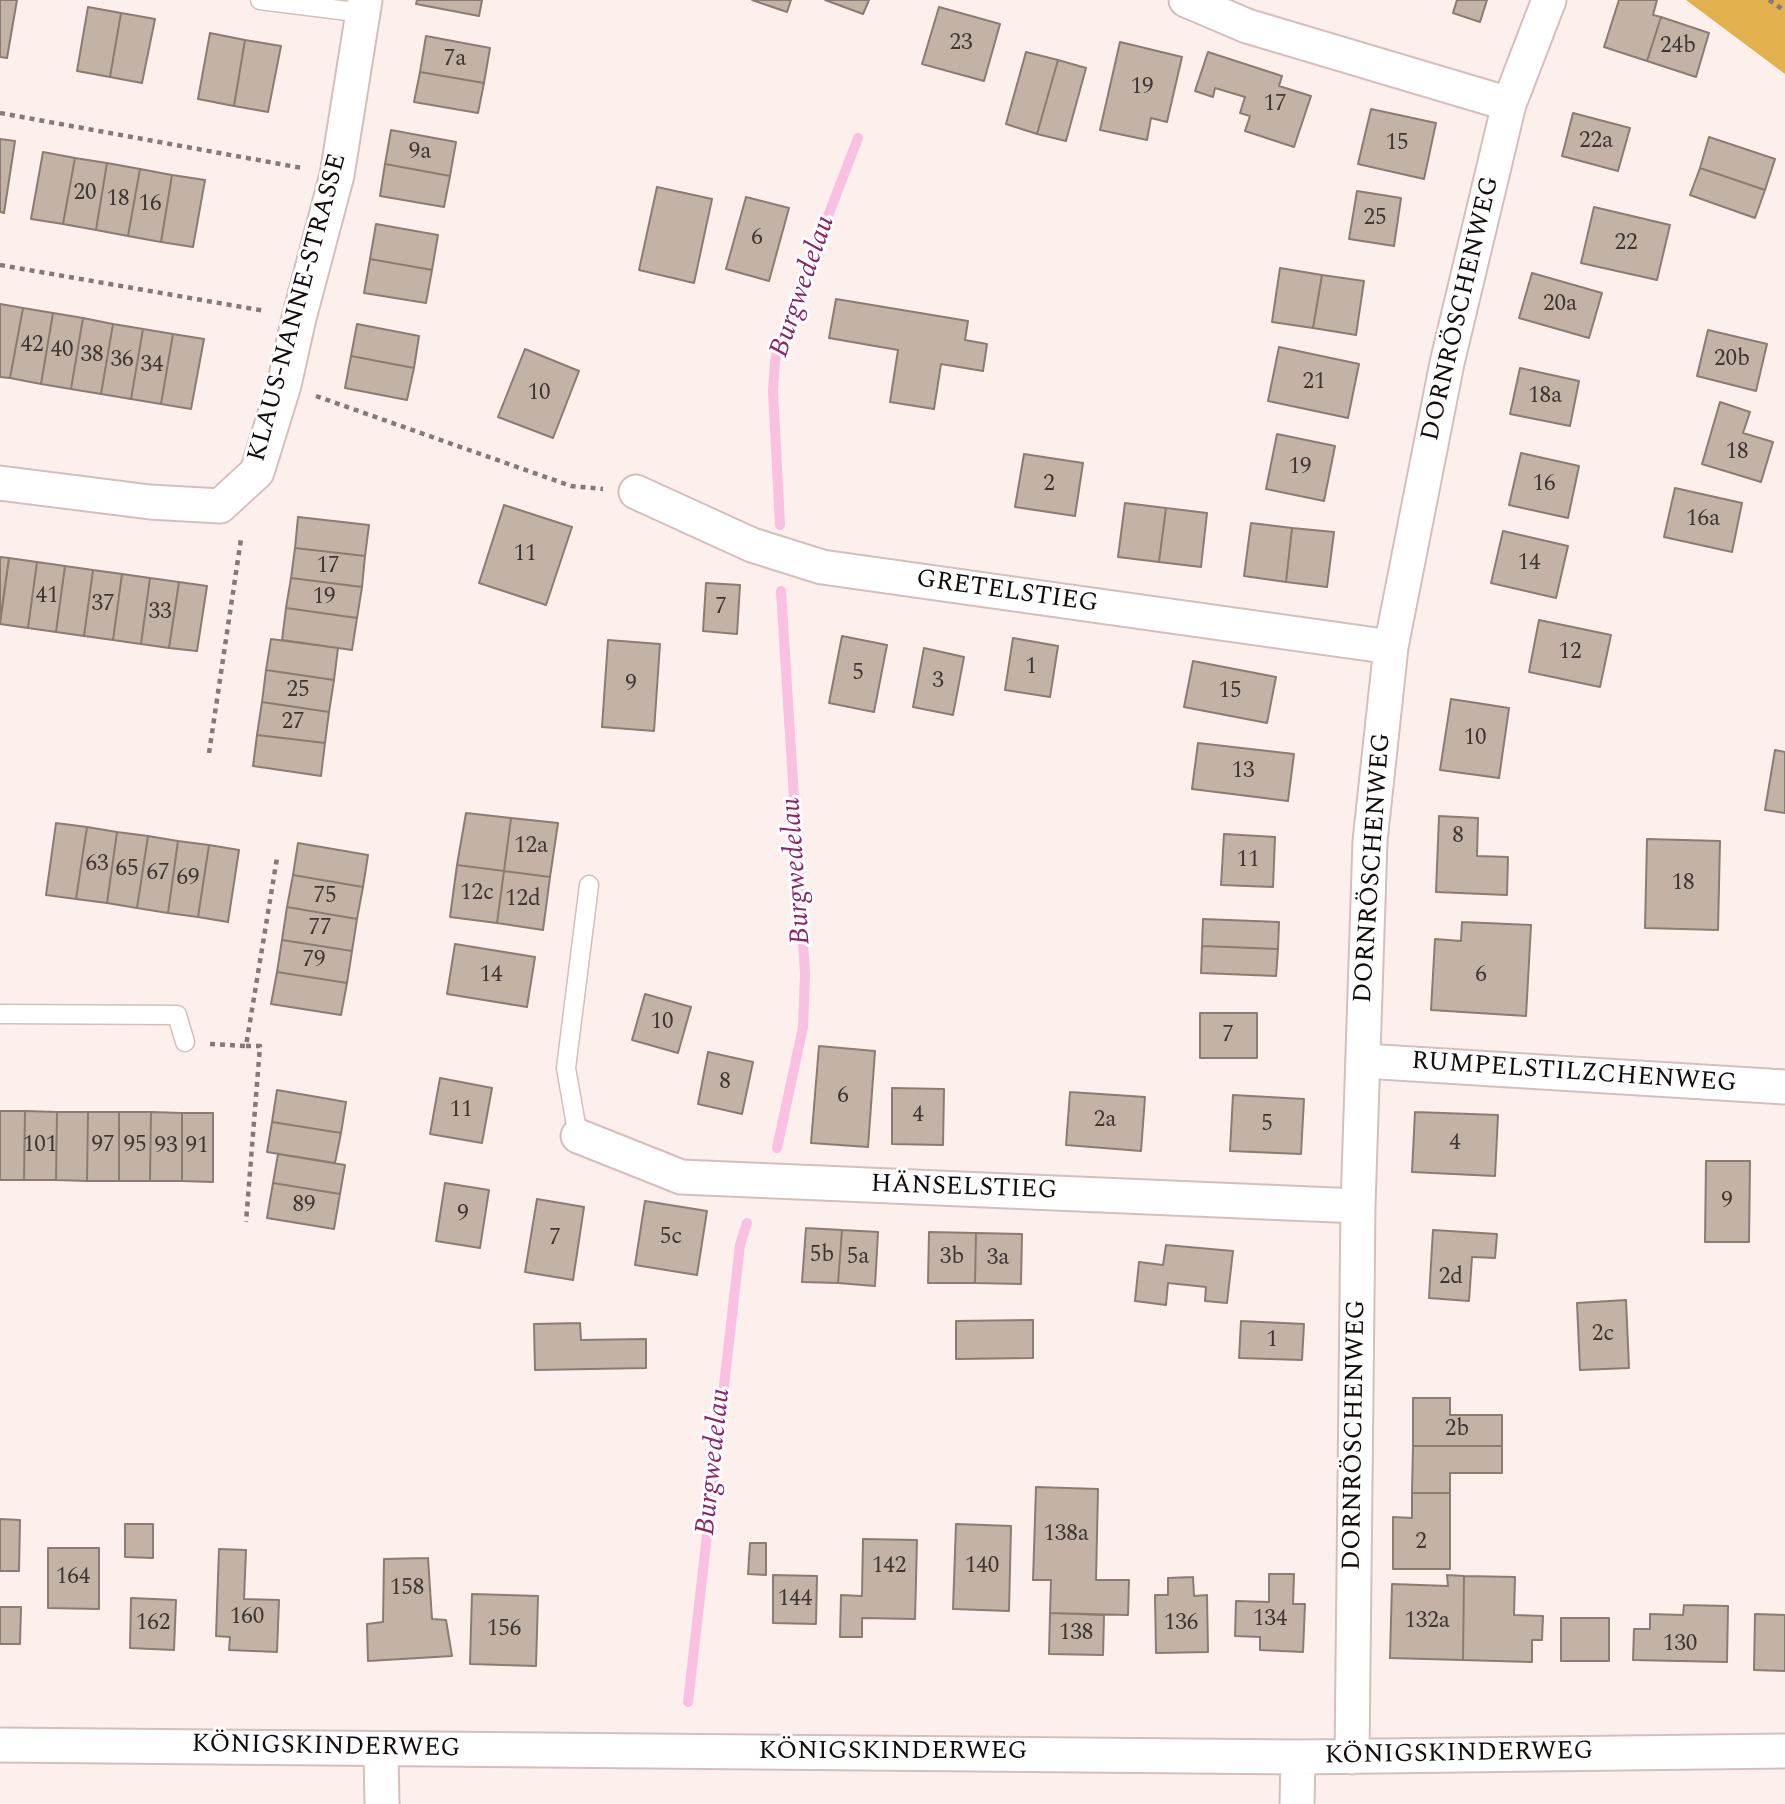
<!DOCTYPE html>
<meta charset="utf-8">
<style>
body{margin:0}
canvas{display:block;background:#fcefec}
</style>
<canvas width="1785" height="1804"></canvas>
<script>
const ctx = document.querySelector('canvas').getContext('2d');
ctx.lineJoin = 'round';
function fill(path, color) { ctx.fillStyle = color; ctx.fill(path, 'evenodd'); }
const shape = rows => new Path2D(rows.map(r => 'M' + r).join(''));
function stroke(path, color, width, dash) { ctx.strokeStyle = color; ctx.lineWidth = width; ctx.lineCap = dash ? 'butt' : 'round'; ctx.setLineDash(dash || []); ctx.stroke(path); }
function label(font, color, halo, rows, align = 'center') {
  ctx.font = font + ' Spectral,serif'; ctx.lineWidth = 6; ctx.setLineDash([]); ctx.textBaseline = 'middle'; ctx.strokeStyle = halo; ctx.fillStyle = color; for (const [text, x, y, turn = 0] of rows) {
    ctx.save(); ctx.translate(x, y); ctx.rotate((+turn || 0) * Math.PI / 180); ctx.textAlign = isNaN(turn) ? turn : align; if (halo) ctx.strokeText(text, 0, 0); ctx.fillText(text, 0, 0); ctx.restore();
  }
}
fill(shape([
 [1686,0,1785,0,1785,74]
]), '#e2b14e');
stroke(shape([
 [780,525,773,391,775,361,781,338,858,138],
 [777,1148,803,1027,805,974,781,591],
 [688,1702,740,1245,747,1223]
]), '#f9c0e1', 10);
const building = shape([
 [0,0,17,0,7,58,0,57,0,0],
 [417,0,482,0,479,16,416,4,417,0],
 [752,0,791,0,787,12,752,0],
 [825,0,869,0,863,14,825,0],
 [1457,0,1487,0,1480,22,1453,13,1457,0],
 [1619,0,1657,0,1653,15,1661,17,1647,61,1604,47,1619,0],
 [88,7,121,13,110,77,77,71,88,7],
 [939,7,1000,24,984,81,922,64,939,7],
 [121,13,155,19,142,83,110,77,121,13],
 [1661,17,1709,33,1696,77,1647,61,1661,17],
 [210,33,245,40,234,106,198,99,210,33],
 [426,36,490,48,484,83,420,72,426,36],
 [245,40,281,46,268,112,234,106,245,40],
 [1120,42,1182,57,1167,122,1151,118,1147,140,1100,130,1120,42],
 [1026,52,1058,60,1037,134,1006,124,1026,52],
 [1208,52,1282,76,1279,86,1311,96,1294,147,1245,131,1250,116,1240,113,1245,97,1215,88,1213,97,1195,91,1208,52],
 [1058,60,1086,68,1066,141,1037,134,1058,60],
 [420,72,484,83,478,113,414,102,420,72],
 [1371,109,1436,123,1424,179,1358,164,1371,109],
 [1573,113,1630,128,1618,171,1562,156,1573,113],
 [391,130,456,142,450,176,385,164,391,130],
 [1709,137,1775,159,1765,190,1700,168,1709,137],
 [0,139,15,141,4,213,0,212,0,139],
 [43,152,75,158,63,224,31,219,43,152],
 [75,158,107,163,96,230,63,224,75,158],
 [107,163,140,169,128,236,96,230,107,163],
 [385,164,450,176,444,207,380,196,385,164],
 [1700,168,1765,190,1755,218,1690,195,1700,168],
 [140,169,172,175,161,242,128,236,140,169],
 [172,175,205,180,193,247,161,242,172,175],
 [657,187,712,199,694,283,639,270,657,187],
 [1357,191,1401,198,1394,246,1349,239,1357,191],
 [746,197,789,208,769,281,726,269,746,197],
 [1594,207,1670,225,1657,280,1581,263,1594,207],
 [376,224,438,235,432,270,370,259,376,224],
 [370,259,432,270,426,303,364,293,370,259],
 [1280,268,1322,275,1313,328,1272,322,1280,268],
 [1532,273,1602,293,1589,338,1519,318,1532,273],
 [1322,275,1364,281,1356,335,1313,328,1322,275],
 [836,299,968,321,965,340,987,344,983,371,941,364,934,409,890,402,898,350,829,338,836,299],
 [0,304,23,308,10,378,0,377,0,304],
 [23,308,53,313,41,384,10,378,23,308],
 [53,313,83,318,71,389,41,384,53,313],
 [83,318,113,324,101,394,71,389,83,318],
 [113,324,143,329,131,399,101,394,113,324],
 [357,324,419,336,414,368,351,356,357,324],
 [143,329,173,334,161,404,131,399,143,329],
 [1708,330,1767,344,1756,391,1697,376,1708,330],
 [173,334,204,339,191,409,161,404,173,334],
 [1279,347,1359,364,1348,418,1268,401,1279,347],
 [525,349,579,371,553,438,498,417,525,349],
 [351,356,414,368,407,400,345,388,351,356],
 [1520,368,1579,381,1570,426,1510,414,1520,368],
 [1720,402,1750,412,1743,433,1773,442,1761,482,1702,464,1720,402],
 [1277,434,1335,446,1324,501,1266,489,1277,434],
 [1521,453,1579,466,1568,518,1509,505,1521,453],
 [1024,454,1083,463,1075,516,1015,507,1024,454],
 [1675,488,1742,503,1732,552,1664,537,1675,488],
 [1125,503,1166,508,1159,562,1118,557,1125,503],
 [504,505,572,527,546,605,479,583,504,505],
 [1166,508,1207,513,1201,567,1159,562,1166,508],
 [298,517,369,525,365,556,295,548,298,517],
 [1251,523,1292,528,1286,582,1244,576,1251,523],
 [1292,528,1334,532,1327,587,1286,582,1292,528],
 [1503,531,1568,546,1556,598,1491,583,1503,531],
 [295,548,365,556,362,587,291,578,295,548],
 [0,557,9,558,0,621,0,557],
 [9,558,37,562,28,628,0,624,9,558],
 [37,562,65,566,56,632,28,628,37,562],
 [65,566,93,570,84,636,56,632,65,566],
 [93,570,122,574,113,640,84,636,93,570],
 [122,574,150,578,141,644,113,640,122,574],
 [150,578,179,582,169,648,141,644,150,578],
 [291,578,362,587,357,618,286,608,291,578],
 [179,582,207,586,197,651,169,648,179,582],
 [706,583,740,585,737,634,703,631,706,583],
 [286,608,357,618,352,650,282,640,286,608],
 [1539,620,1611,635,1600,687,1529,672,1539,620],
 [842,636,887,645,874,712,829,703,842,636],
 [1013,638,1058,646,1050,697,1005,690,1013,638],
 [271,639,338,648,334,680,266,670,271,639],
 [608,640,660,644,654,731,602,727,608,640],
 [924,648,964,657,953,715,913,707,924,648],
 [1193,661,1276,677,1267,723,1184,707,1193,661],
 [266,670,334,680,329,712,262,702,266,670],
 [1451,699,1509,708,1499,778,1440,770,1451,699],
 [262,702,329,712,325,743,257,735,262,702],
 [257,735,325,743,321,776,253,766,257,735],
 [1198,743,1294,754,1288,801,1192,789,1198,743],
 [1775,750,1785,752,1785,813,1765,810,1775,750],
 [466,813,511,818,504,871,457,865,466,813],
 [1439,816,1478,818,1477,856,1508,857,1507,895,1436,892,1439,816],
 [511,818,558,823,550,877,504,871,511,818],
 [56,823,87,827,76,899,46,895,56,823],
 [87,827,117,832,107,903,76,899,87,827],
 [117,832,148,836,137,908,107,903,117,832],
 [1224,834,1275,837,1273,887,1221,885,1224,834],
 [148,836,178,841,168,913,137,908,148,836],
 [1647,839,1720,841,1718,930,1645,928,1647,839],
 [178,841,209,845,198,917,168,913,178,841],
 [298,843,368,855,363,887,293,875,298,843],
 [209,845,239,850,228,922,198,917,209,845],
 [457,865,504,871,497,923,450,917,457,865],
 [504,871,550,877,543,930,497,923,504,871],
 [293,875,363,887,357,919,287,907,293,875],
 [287,907,357,919,352,951,282,940,287,907],
 [1203,919,1279,922,1278,949,1202,946,1203,919],
 [1462,922,1531,925,1526,1016,1431,1010,1435,939,1461,941,1462,922],
 [282,940,352,951,347,983,277,972,282,940],
 [455,944,535,957,527,1007,447,994,455,944],
 [1202,946,1278,949,1276,976,1201,973,1202,946],
 [277,972,347,983,341,1015,271,1004,277,972],
 [645,994,691,1007,678,1053,632,1040,645,994],
 [1200,1013,1257,1013,1257,1058,1200,1058,1200,1013],
 [819,1046,875,1051,868,1147,811,1143,819,1046],
 [708,1052,753,1062,742,1114,698,1104,708,1052],
 [440,1078,492,1088,482,1143,430,1134,440,1078],
 [892,1088,944,1089,943,1145,892,1144,892,1088],
 [277,1090,346,1102,341,1133,272,1122,277,1090],
 [1070,1092,1145,1097,1141,1151,1066,1145,1070,1092],
 [1233,1095,1304,1099,1301,1154,1230,1151,1233,1095],
 [0,1111,25,1111,24,1180,0,1180,0,1111],
 [25,1111,57,1112,56,1180,24,1180,25,1111],
 [57,1112,88,1112,87,1181,56,1180,57,1112],
 [88,1112,119,1112,119,1181,87,1181,88,1112],
 [119,1112,151,1112,150,1181,119,1181,119,1112],
 [151,1112,182,1113,182,1181,150,1181,151,1112],
 [1415,1112,1498,1115,1495,1176,1412,1172,1415,1112],
 [182,1113,213,1113,213,1182,182,1181,182,1113],
 [272,1122,341,1133,335,1163,267,1152,272,1122],
 [278,1154,345,1165,340,1194,273,1183,278,1154],
 [1706,1161,1750,1161,1749,1242,1705,1242,1706,1161],
 [273,1183,340,1194,334,1229,267,1218,273,1183],
 [445,1183,489,1190,480,1248,436,1241,445,1183],
 [537,1199,584,1207,573,1280,525,1272,537,1199],
 [645,1201,707,1211,697,1275,635,1265,645,1201],
 [806,1228,842,1230,838,1283,802,1282,806,1228],
 [842,1230,878,1232,875,1286,838,1283,842,1230],
 [1433,1230,1497,1234,1495,1258,1472,1257,1469,1301,1429,1298,1433,1230],
 [929,1232,976,1233,975,1283,928,1283,929,1232],
 [976,1233,1022,1234,1021,1284,975,1283,976,1233],
 [1166,1245,1233,1251,1227,1303,1205,1301,1206,1287,1168,1283,1166,1305,1135,1301,1139,1262,1163,1265,1166,1245],
 [1626,1300,1629,1368,1580,1370,1577,1303,1626,1300],
 [1033,1320,1033,1358,956,1359,956,1321,1033,1320],
 [1241,1321,1304,1324,1302,1360,1239,1358,1241,1321],
 [580,1323,581,1340,646,1339,646,1368,535,1370,534,1324,580,1323],
 [1413,1398,1450,1398,1450,1415,1502,1415,1502,1446,1413,1446,1413,1398],
 [1413,1446,1502,1446,1502,1473,1450,1473,1450,1493,1412,1493,1413,1446],
 [1036,1487,1098,1489,1096,1580,1129,1580,1128,1615,1050,1613,1051,1580,1033,1580,1036,1487],
 [1412,1493,1450,1493,1450,1569,1393,1569,1393,1517,1412,1518,1412,1493],
 [0,1519,20,1520,19,1571,0,1571,0,1519],
 [125,1524,153,1524,153,1558,125,1557,125,1524],
 [956,1524,1011,1526,1009,1611,953,1609,956,1524],
 [863,1539,917,1540,915,1619,862,1618,862,1637,840,1637,841,1595,862,1596,863,1539],
 [750,1543,766,1543,766,1575,748,1574,750,1543],
 [48,1548,99,1548,99,1609,48,1608,48,1548],
 [219,1549,246,1550,244,1599,279,1600,277,1652,229,1650,230,1637,216,1636,219,1549],
 [428,1558,432,1619,446,1620,452,1656,368,1661,367,1624,383,1622,384,1559,428,1558],
 [1269,1574,1294,1574,1293,1604,1305,1604,1303,1652,1260,1650,1260,1637,1235,1636,1236,1601,1269,1602,1269,1574],
 [773,1575,817,1576,816,1624,773,1623,773,1575],
 [1447,1575,1464,1576,1463,1660,1390,1658,1392,1584,1448,1586,1447,1575],
 [1464,1576,1515,1577,1514,1615,1543,1616,1542,1640,1532,1640,1532,1662,1463,1660,1464,1576],
 [1193,1577,1194,1596,1207,1595,1208,1652,1156,1653,1155,1595,1168,1595,1168,1578,1193,1577],
 [472,1594,538,1596,536,1666,470,1664,472,1594],
 [131,1598,176,1600,174,1650,130,1648,131,1598],
 [1684,1605,1728,1606,1727,1662,1633,1660,1634,1629,1650,1629,1650,1614,1683,1615,1684,1605],
 [0,1607,21,1607,20,1644,0,1644,0,1607],
 [1050,1613,1104,1615,1103,1655,1049,1654,1050,1613],
 [1755,1614,1785,1615,1785,1671,1754,1670,1755,1614],
 [1561,1618,1609,1618,1609,1661,1561,1661,1561,1618]
]);
fill(building, '#c3b3a7');
stroke(building, '#8b7b71', 2);
const lane = shape([
 [260,0,364,13],
 [0,1014,177,1015,185,1042],
 [578,1136,566,1068,589,885]
]);
const street = shape([
 [1186,0,1247,26,1509,104],
 [0,483,150,502,220,506,257,472,284,385,299,318,337,175,365,0],
 [636,492,752,545,822,567,1391,647],
 [1364,1061,1785,1087],
 [578,1136,681,1177,1358,1206],
 [0,1745,1298,1757,1785,1751],
 [381,1749,382,1804],
 [1352,1757,1358,1206,1370,841,1391,647,1447,363,1509,104,1549,0],
 [1297,1804,1298,1757]
]);
stroke(lane, '#d4bfba', 21);
stroke(street, '#d4bfba', 37);
stroke(shape([
 [1769,0,1785,11],
 [0,113,302,168],
 [0,265,265,311],
 [316,396,571,486,603,489],
 [209,753,241,539,239,536],
 [210,1044,246,1046,277,858],
 [246,1046,260,1046,246,1222]
]), '#837977', 4.5, [5, 5]);
stroke(lane, '#fff', 18);
stroke(street, '#fff', 33);
label('23px', '#3f3632', null, [
 ["23",961,44],
 ["24b",1678,47],
 ["7a",455,60],
 ["19",1142,88],
 ["17",1275,105],
 ["22a",1596,142],
 ["15",1397,144],
 ["9a",420,153],
 ["20",85,194],
 ["18",118,200],
 ["16",150,205],
 ["25",1375,219],
 ["6",757,239],
 ["22",1626,244],
 ["20a",1560,305],
 ["42",32,346],
 ["40",62,351],
 ["38",92,356],
 ["20b",1732,360],
 ["36",122,361],
 ["34",152,366],
 ["21",1314,383],
 ["10",539,394],
 ["18a",1545,397],
 ["18",1737,453],
 ["19",1300,468],
 ["2",1049,485],
 ["16",1544,485],
 ["16a",1703,520],
 ["11",525,555],
 ["14",1529,564],
 ["17",328,567],
 ["41",47,597],
 ["19",324,598],
 ["37",103,605],
 ["7",721,608],
 ["33",160,613],
 ["12",1570,653],
 ["1",1031,668],
 ["5",858,674],
 ["3",938,682],
 ["9",631,685],
 ["25",298,691],
 ["15",1230,692],
 ["27",293,723],
 ["10",1475,739],
 ["13",1243,772],
 ["8",1458,837],
 ["12a",531,847],
 ["11",1248,861],
 ["63",97,865],
 ["65",127,870],
 ["67",158,874],
 ["69",188,879],
 ["18",1683,884],
 ["12c",477,894],
 ["75",325,897],
 ["12d",523,900],
 ["77",320,929],
 ["79",314,961],
 ["14",491,976],
 ["6",1481,976],
 ["10",662,1023],
 ["7",1228,1036],
 ["8",725,1083],
 ["6",843,1097],
 ["11",461,1111],
 ["4",918,1116],
 ["2a",1105,1121],
 ["5",1267,1125],
 ["4",1455,1144],
 ["101",40,1146],
 ["97",103,1146],
 ["95",135,1146],
 ["93",166,1147],
 ["91",197,1147],
 ["9",1727,1202],
 ["89",304,1206],
 ["9",463,1215],
 ["5c",671,1238],
 ["7",555,1239],
 ["5b",822,1256],
 ["5a",858,1258],
 ["3b",952,1258],
 ["3a",998,1259],
 ["2d",1451,1278],
 ["2c",1603,1335],
 ["1",1272,1341],
 ["2b",1457,1430],
 ["138a",1066,1535],
 ["2",1421,1543],
 ["142",889,1567],
 ["140",982,1567],
 ["164",73,1578],
 ["158",407,1589],
 ["144",795,1600],
 ["160",247,1618],
 ["134",1270,1620],
 ["132a",1427,1622],
 ["162",153,1624],
 ["136",1181,1624],
 ["156",504,1630],
 ["138",1076,1634],
 ["130",1680,1645]
]);
label('26px', '#130c0b', '#fff', [
 ["KLAUS-NANNE-STRASSE",299,308,-75],
 ["DORNRÖSCHENWEG",1462,309,-77],
 ["GRETELSTIEG",1007,593,8],
 ["DORNRÖSCHENWEG",1374,868,-86],
 ["RUMPELSTILZCHENWEG",1574,1074,4],
 ["HÄNSELSTIEG",964,1189,2],
 ["DORNRÖSCHENWEG",1356,1435,-89],
 ["KÖNIGSKINDERWEG",326,1748,1],
 ["KÖNIGSKINDERWEG",893,1753],
 ["KÖNIGSKINDERWEG",1459,1755,-1]
]);
label('italic 28px', '#8c236b', '#fff', [
 ["Burgwedelau",804,287,-71],
 ["Burgwedelau",798,871,-94],
 ["Burgwedelau",715,1462,-84]
]);
</script>
